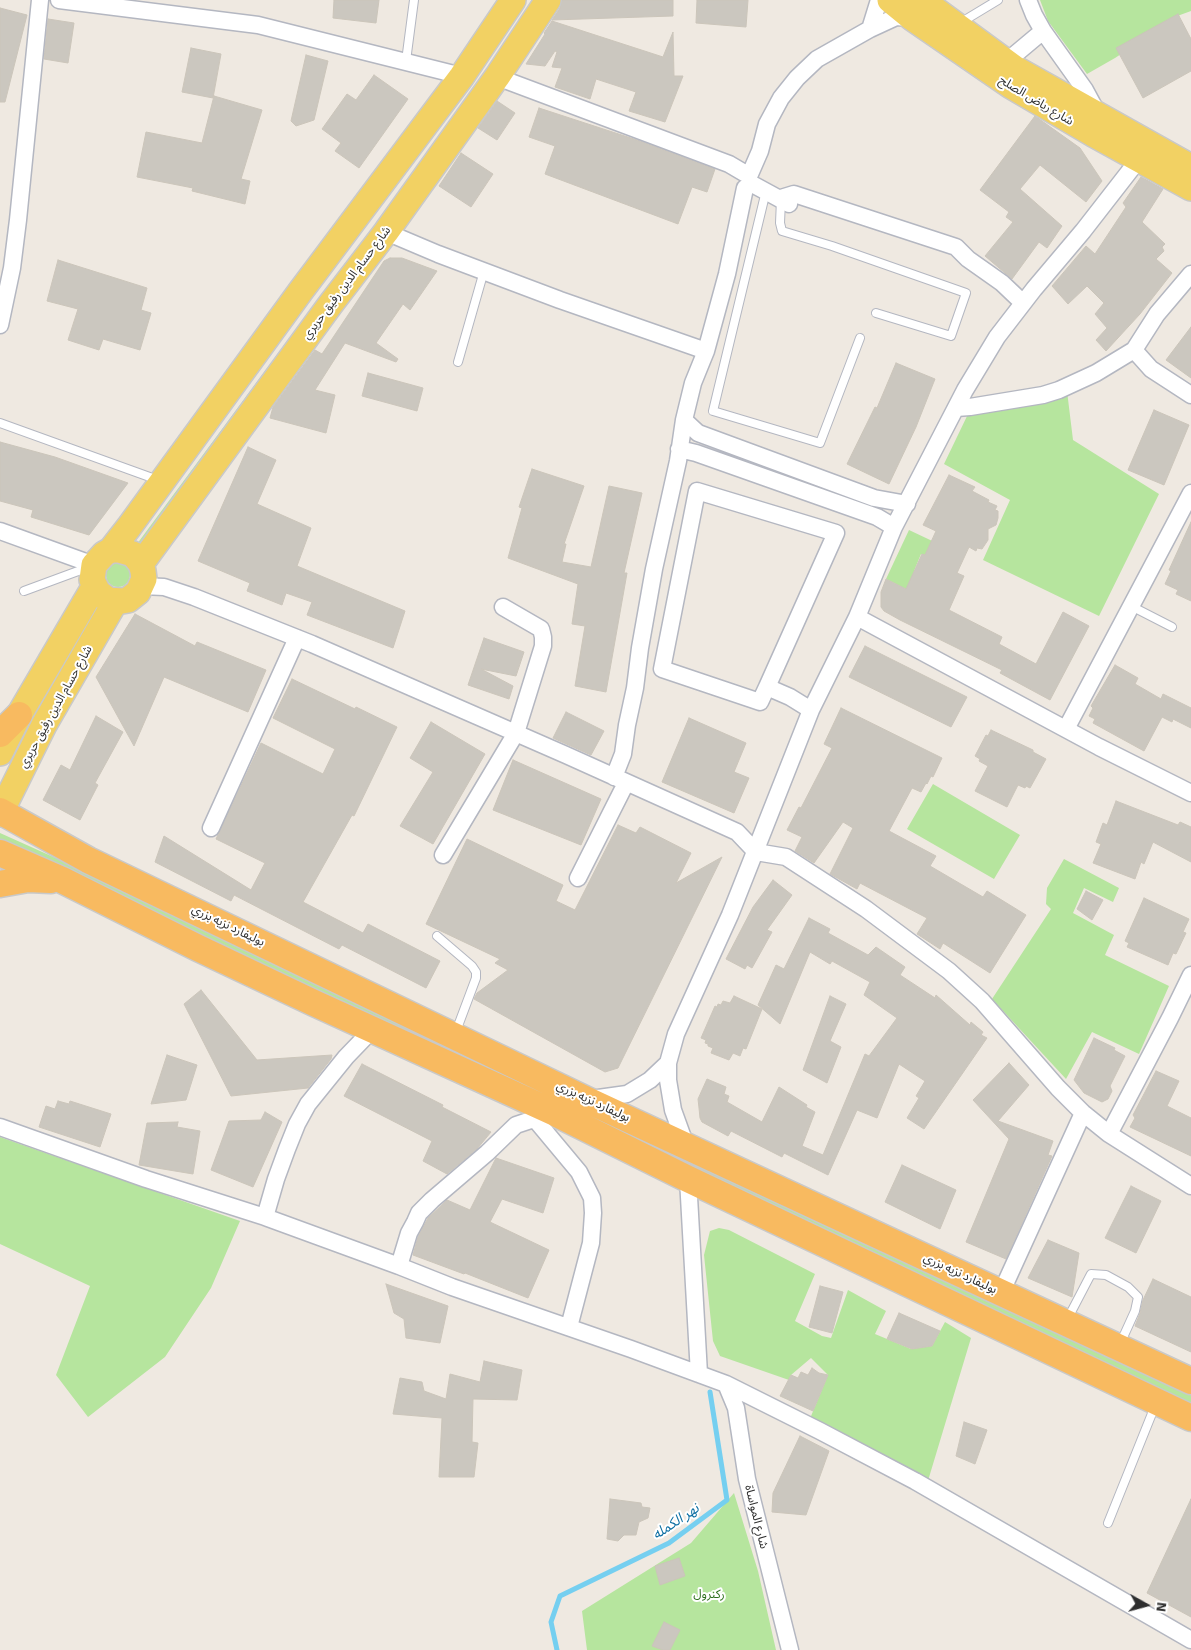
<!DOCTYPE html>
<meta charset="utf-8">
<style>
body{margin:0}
#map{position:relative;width:1191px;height:1650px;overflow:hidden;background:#efe9e1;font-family:Signika,sans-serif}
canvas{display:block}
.north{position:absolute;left:1121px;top:1580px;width:50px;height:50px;-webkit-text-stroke:4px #fff;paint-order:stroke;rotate:97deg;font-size:14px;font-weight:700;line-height:20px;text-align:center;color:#2e2e2e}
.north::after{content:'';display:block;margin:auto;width:18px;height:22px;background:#2e2e2e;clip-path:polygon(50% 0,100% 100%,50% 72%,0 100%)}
</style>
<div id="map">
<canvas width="1191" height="1650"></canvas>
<div class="north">N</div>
</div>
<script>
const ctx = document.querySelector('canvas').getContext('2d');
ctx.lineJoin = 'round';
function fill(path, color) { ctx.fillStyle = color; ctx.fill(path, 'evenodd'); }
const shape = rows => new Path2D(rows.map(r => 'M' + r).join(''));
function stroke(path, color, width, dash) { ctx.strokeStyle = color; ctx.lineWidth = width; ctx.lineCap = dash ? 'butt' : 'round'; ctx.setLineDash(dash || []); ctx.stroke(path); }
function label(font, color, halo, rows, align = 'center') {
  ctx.font = font + ' Signika,"Noto Sans Arabic",sans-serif'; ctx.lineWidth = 4; ctx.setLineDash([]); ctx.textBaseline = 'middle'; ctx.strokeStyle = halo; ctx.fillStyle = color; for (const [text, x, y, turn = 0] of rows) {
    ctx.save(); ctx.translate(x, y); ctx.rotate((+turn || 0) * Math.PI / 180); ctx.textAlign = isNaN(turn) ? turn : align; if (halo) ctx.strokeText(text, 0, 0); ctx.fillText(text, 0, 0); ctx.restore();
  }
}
fill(shape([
 [1040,0,1191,0,1191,11,1180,15,1115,58,1087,74,1048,21],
 [302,321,288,346,136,551,134,548],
 [1067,391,1073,440,1159,494,1099,616,983,560,1010,500,944,464,969,412],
 [909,530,945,547,925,555,921,554,914,571,913,593,886,579],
 '106 575a12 12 0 1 1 24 0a12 12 0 1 1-24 0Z',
 [933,784,1020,835,994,879,907,829],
 [0,833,236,939,1191,1393,1191,1407,0,845],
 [1064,859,1119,888,1113,902,1084,888,1073,913,1114,935,1105,955,1169,986,1139,1054,1092,1032,1066,1079,992,999,1051,909,1046,904,1047,888],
 [0,1137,240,1221,211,1288,165,1357,88,1417,56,1375,90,1286,0,1244],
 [719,1228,729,1230,815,1274,795,1321,822,1336,831,1338,848,1290,886,1311,875,1334,911,1349,932,1346,945,1322,971,1338,927,1484,809,1421,828,1375,811,1358,791,1375,789,1380,720,1356,713,1341,704,1255,710,1231],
 [734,1493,758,1571,776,1650,587,1650,582,1611,691,1543]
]), '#b6e59e');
stroke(shape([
 [557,1650,551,1622,560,1596,669,1543,727,1500,710,1392]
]), '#75cff0', 5);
const building = shape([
 [334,0,379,0,376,23,333,18,334,0],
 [562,0,673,0,673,16,552,20,560,8,562,0],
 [697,0,748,0,746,27,696,23,697,0],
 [0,8,27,15,5,102,0,102,0,8],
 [1178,14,1191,39,1191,71,1143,98,1116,48,1178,14],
 [48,19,74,23,68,63,44,59,48,19],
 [552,21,663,57,673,32,674,76,683,76,665,122,629,111,636,92,596,79,590,99,555,87,562,68,552,67,557,52,555,51,545,66,526,64,545,34,544,33,552,21],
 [191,48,221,54,213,98,182,92,191,48],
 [306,55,328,61,314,120,296,126,291,121,306,55],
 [374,75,408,99,359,168,335,151,341,143,322,129,347,94,356,100,374,75],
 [214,96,262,110,241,179,250,181,245,204,192,191,193,188,137,177,146,132,202,143,214,96],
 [497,101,515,113,497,140,478,128,497,101],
 [539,108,640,141,715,169,707,192,692,187,678,224,545,174,555,146,529,137,539,108],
 [1035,116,1080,148,1102,181,1086,202,1040,165,1020,189,1062,226,1047,248,1039,242,1012,279,985,256,1013,222,1006,217,1009,212,980,190,1035,116],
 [461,153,493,174,471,207,439,186,461,153],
 [1141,177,1163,189,1142,222,1165,244,1162,247,1164,251,1156,259,1172,273,1140,314,1106,351,1096,340,1107,328,1095,314,1104,303,1087,286,1068,304,1052,286,1086,246,1095,254,1126,207,1123,203,1141,177],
 [390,258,402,258,437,271,410,310,403,304,376,343,398,359,396,362,345,343,315,390,335,395,326,433,270,418,273,407,315,350,322,354,384,261,390,258],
 [58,260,147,288,141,310,151,313,140,350,103,339,99,350,68,340,78,309,47,301,58,260],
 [1191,327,1191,378,1166,360,1191,327],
 [896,363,935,379,916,427,889,484,847,464,875,407,877,408,896,363],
 [368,373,423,388,417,411,362,396,368,373],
 [1154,410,1189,425,1164,485,1128,470,1154,410],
 [0,442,55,457,128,483,89,535,31,517,33,510,0,501,0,442],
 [248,447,276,460,257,504,311,528,297,566,405,611,393,648,307,615,312,602,286,593,282,605,247,591,250,583,198,561,248,447],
 [532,469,584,486,564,544,566,544,562,562,591,567,609,486,642,493,624,573,627,573,606,692,575,686,585,626,572,624,578,584,508,558,522,508,519,507,532,469],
 [949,475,975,487,972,491,989,500,988,502,997,506,995,510,998,511,998,518,996,525,988,529,988,540,982,549,977,548,976,551,969,547,957,573,964,576,949,610,1002,637,999,644,1036,664,1063,612,1089,626,1050,700,1000,673,1002,670,900,620,884,611,881,607,881,592,886,579,906,589,922,554,925,555,936,531,923,525,949,475],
 [1191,522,1191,601,1176,594,1178,590,1165,584,1171,571,1169,570,1191,522],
 [135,614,195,646,197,642,266,670,248,712,164,677,134,746,96,677,135,614],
 [484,638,524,652,516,676,481,669,513,686,509,699,468,685,484,638],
 [865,646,967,697,951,727,849,677,865,646],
 [1115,665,1138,678,1135,684,1161,699,1163,694,1191,708,1191,728,1173,719,1172,722,1162,717,1144,751,1093,723,1095,719,1089,716,1093,708,1091,706,1115,665],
 [292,679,355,709,356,707,397,727,354,816,352,815,303,902,363,933,368,924,440,961,426,988,342,945,339,949,234,895,231,901,155,862,164,836,251,890,265,863,216,839,261,743,323,774,335,749,273,718,292,679],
 [841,708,942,758,933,777,931,776,927,784,926,783,921,792,912,788,889,831,936,856,930,866,983,897,987,891,1026,915,990,973,943,943,940,949,917,934,927,918,860,883,857,889,830,874,853,828,843,822,814,863,795,851,802,837,787,830,799,807,801,808,832,748,824,744,841,708],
 [566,712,604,731,591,755,553,738,566,712],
 [96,716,123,732,95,783,98,785,80,820,43,800,61,765,70,770,96,716],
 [689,718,746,743,734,772,749,778,734,813,662,782,689,718],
 [431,722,485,754,433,844,400,826,433,772,410,758,431,722],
 [991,730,1033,750,1033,752,1046,759,1030,788,1026,786,1025,788,1018,785,1007,807,975,791,988,766,979,761,980,759,975,756,986,735,988,736,991,730],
 [513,760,601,799,581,845,493,810,513,760],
 [1116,801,1178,825,1180,822,1191,827,1191,862,1153,842,1144,864,1141,862,1135,879,1093,863,1101,844,1096,842,1103,823,1107,825,1116,801],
 [618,825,636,833,640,827,691,853,676,883,722,857,618,1068,605,1072,474,999,477,993,508,970,495,963,500,959,426,924,467,839,563,885,556,901,575,910,618,825],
 [773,880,792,895,767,930,772,932,752,968,747,965,745,969,726,959,753,907,773,880],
 [1086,891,1103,900,1092,920,1077,909,1086,891],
 [1144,898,1189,919,1183,932,1186,933,1176,954,1173,953,1168,965,1127,947,1129,943,1125,941,1144,898],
 [809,918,830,929,828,933,868,955,876,947,905,967,900,975,935,998,936,995,970,1025,971,1022,983,1032,981,1035,987,1038,924,1129,907,1118,919,1098,916,1096,925,1081,899,1064,877,1118,857,1110,828,1175,784,1153,782,1157,731,1131,728,1136,702,1122,700,1118,699,1108,698,1099,707,1079,726,1087,724,1094,729,1096,727,1102,762,1122,779,1087,807,1105,806,1107,815,1112,802,1146,823,1155,865,1054,869,1056,897,1018,864,995,870,982,832,961,830,964,810,952,780,1024,758,1005,776,965,784,969,809,918],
 [201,990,257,1060,332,1055,331,1059,308,1088,231,1096,184,1004,201,990],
 [734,996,762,1009,746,1049,743,1048,740,1056,733,1053,729,1060,711,1053,713,1048,708,1046,708,1044,705,1043,706,1040,701,1038,715,1006,717,1007,718,1004,721,1005,723,1001,730,1003,734,996],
 [830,996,846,1004,830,1041,841,1047,827,1083,803,1070,830,996],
 [1094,1038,1115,1048,1114,1050,1125,1056,1110,1086,1112,1091,1108,1099,1102,1102,1084,1093,1074,1080,1094,1038],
 [167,1055,197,1065,186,1100,151,1104,167,1055],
 [1009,1063,1029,1085,998,1121,1053,1141,1048,1155,1052,1156,1006,1259,966,1242,1009,1139,973,1100,1009,1063],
 [362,1064,443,1105,442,1107,491,1132,477,1149,447,1174,423,1161,432,1141,344,1096,362,1064],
 [1156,1071,1179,1081,1167,1106,1191,1118,1191,1156,1130,1127,1135,1118,1133,1115,1156,1071],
 [58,1101,69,1104,70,1101,111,1114,100,1147,39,1127,46,1106,55,1109,58,1101],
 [265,1112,282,1122,253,1187,211,1170,229,1121,261,1120,265,1112],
 [178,1122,177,1127,200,1131,193,1174,139,1165,147,1123,178,1122],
 [496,1158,554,1178,543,1213,502,1199,490,1222,549,1250,528,1298,465,1273,464,1274,413,1255,418,1237,428,1218,447,1200,470,1210,496,1158],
 [902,1165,956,1190,940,1229,885,1202,902,1165],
 [1131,1186,1161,1201,1136,1253,1105,1238,1131,1186],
 [1048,1240,1079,1253,1072,1297,1028,1278,1048,1240],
 [1153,1279,1191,1297,1191,1352,1135,1326,1140,1313,1143,1300,1153,1279],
 [386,1284,448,1306,440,1343,406,1338,404,1319,394,1313,386,1284],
 [820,1286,843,1292,832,1333,809,1327,820,1286],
 [899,1313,940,1331,932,1346,912,1349,887,1339,899,1313],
 [484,1361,522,1370,517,1400,473,1399,472,1442,478,1443,474,1477,439,1477,442,1418,393,1414,400,1378,422,1382,424,1391,446,1399,450,1374,480,1382,484,1361],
 [812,1368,819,1373,828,1375,813,1411,780,1396,791,1375,798,1378,801,1372,808,1375,812,1368],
 [964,1422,987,1430,975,1464,956,1456,964,1422],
 [800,1436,829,1451,806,1515,772,1512,773,1493,800,1436],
 [610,1499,641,1503,642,1507,650,1508,648,1518,639,1522,636,1535,624,1535,618,1541,607,1539,610,1499],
 [1191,1499,1191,1617,1147,1593,1191,1499],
 [679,1558,685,1576,660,1585,655,1566,679,1558],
 [664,1622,680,1630,670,1650,663,1650,652,1646,664,1622]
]);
fill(building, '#cbc7bf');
stroke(building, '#cbc5ba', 1);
const service = shape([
 [960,23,998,0],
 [406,61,414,0],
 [766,191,713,411,820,443,860,338],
 [781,200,780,223,782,231,832,246,966,293,951,336,876,313],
 [458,362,484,271],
 [0,423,158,480],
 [24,591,89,567],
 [1131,606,1172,627],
 [437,936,472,966,476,972,476,978,455,1034],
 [1067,1320,1091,1274,1106,1275,1128,1287,1138,1297,1135,1311,1120,1344],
 [1108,1523,1155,1406]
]);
const minor = shape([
 [59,0,258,25,462,76],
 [1028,0,1034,15,1043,31,1085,90,1098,114],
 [870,29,879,0],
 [1006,62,1043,31],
 [497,77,729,164,746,174],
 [750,174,760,151,767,124,781,98,797,78,817,59,870,29,896,17,912,18],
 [754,185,789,204],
 [781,198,794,194,956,247,968,259,1002,283,1023,303],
 [386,232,438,254,560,300,706,351],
 [0,325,12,268,18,220,40,0],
 [1134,350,1151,369,1191,395],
 [956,408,970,407,1043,395,1059,390,1096,373,1134,350,1157,314,1191,274],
 [684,420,698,433,874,498,907,504],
 [679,449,696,453,877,517,894,527],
 [0,531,94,565],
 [142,586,164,587,194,597,312,644,566,755,737,832,756,852,786,857,866,909,949,971,982,1001,1058,1088,1083,1113,1109,1134,1191,1186],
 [857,617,1099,747,1191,793],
 [767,687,760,702,662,669,697,491,836,533,767,687,790,697,811,710],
 [1066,729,1191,493],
 [614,777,623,754,627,725,635,688,640,648,654,569,678,461,684,420,693,383,706,351,727,274,745,188],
 [211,828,297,638],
 [443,855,516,733,543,646,543,637,541,629,503,607],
 [578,878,626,783],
 [591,1099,627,1094,650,1080,668,1063],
 [534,1118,579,1172,592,1198,593,1213,591,1243,569,1327],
 [0,1127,146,1179,265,1217,399,1266,452,1287,631,1349,726,1384,820,1431,915,1481,1191,1640],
 [1109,1134,1170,1018,1191,975],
 [686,1146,673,1110,668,1080,668,1063,676,1034,730,915,811,710,857,617,894,527,965,390,997,337,1034,289,1083,231,1132,168,1139,160],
 [688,1179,699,1374],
 [265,1217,276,1179,287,1149,297,1124,308,1104,346,1057,372,1030],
 [399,1266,409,1233,415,1222,419,1213,432,1200,487,1153,516,1125,543,1116],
 [1001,1293,1083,1113],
 [726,1384,736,1408,747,1479,790,1650]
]);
const primary = shape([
 [890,0,912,18,1011,86,1093,134,1191,188],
 [922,0,1016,69,1191,167],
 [111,550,119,550,133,554,141,564,143,571,144,579,138,592,128,600,122,601,108,600,98,592,92,580,94,565,104,554,111,550,129,527,300,292,462,76,513,0],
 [141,564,330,305,386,232,497,77,548,0],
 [0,753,19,715,94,587],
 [0,814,44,725,115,602]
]);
const trunk = shape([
 [0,734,19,715],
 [0,811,88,860,587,1100,1191,1381],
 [0,853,62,880,198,948,314,1003,555,1113,688,1179,1191,1418],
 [0,884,28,879,51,880]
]);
stroke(service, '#b4b7c1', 10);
stroke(minor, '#b4b7c1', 19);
stroke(primary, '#c9c9c9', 28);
stroke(trunk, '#c9c9c9', 29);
stroke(service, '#fff', 8);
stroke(minor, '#fff', 16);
stroke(primary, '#f2d163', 25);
stroke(trunk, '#f8ba60', 26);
label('12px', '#2e2e2e', '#fff', [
 ["شارع رياض الصلح",1036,101,31],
 ["شارع حسام الدين رفيق حريري",347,283,-53],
 ["شارع حسام الدين رفيق حريري",56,707,-61],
 ["بوليفارد نزيه بزري",228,926,26],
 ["بوليفارد نزيه بزري",593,1102,25],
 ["بوليفارد نزيه بزري",960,1274,25],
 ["شارع المواساة",756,1517,76]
]);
label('12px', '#2c6e1b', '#fff', [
 ["ركنرول",709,1595]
]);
label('italic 14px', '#0d6fa3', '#fff', [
 ["نهر الكمله",676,1522,-34]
]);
</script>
